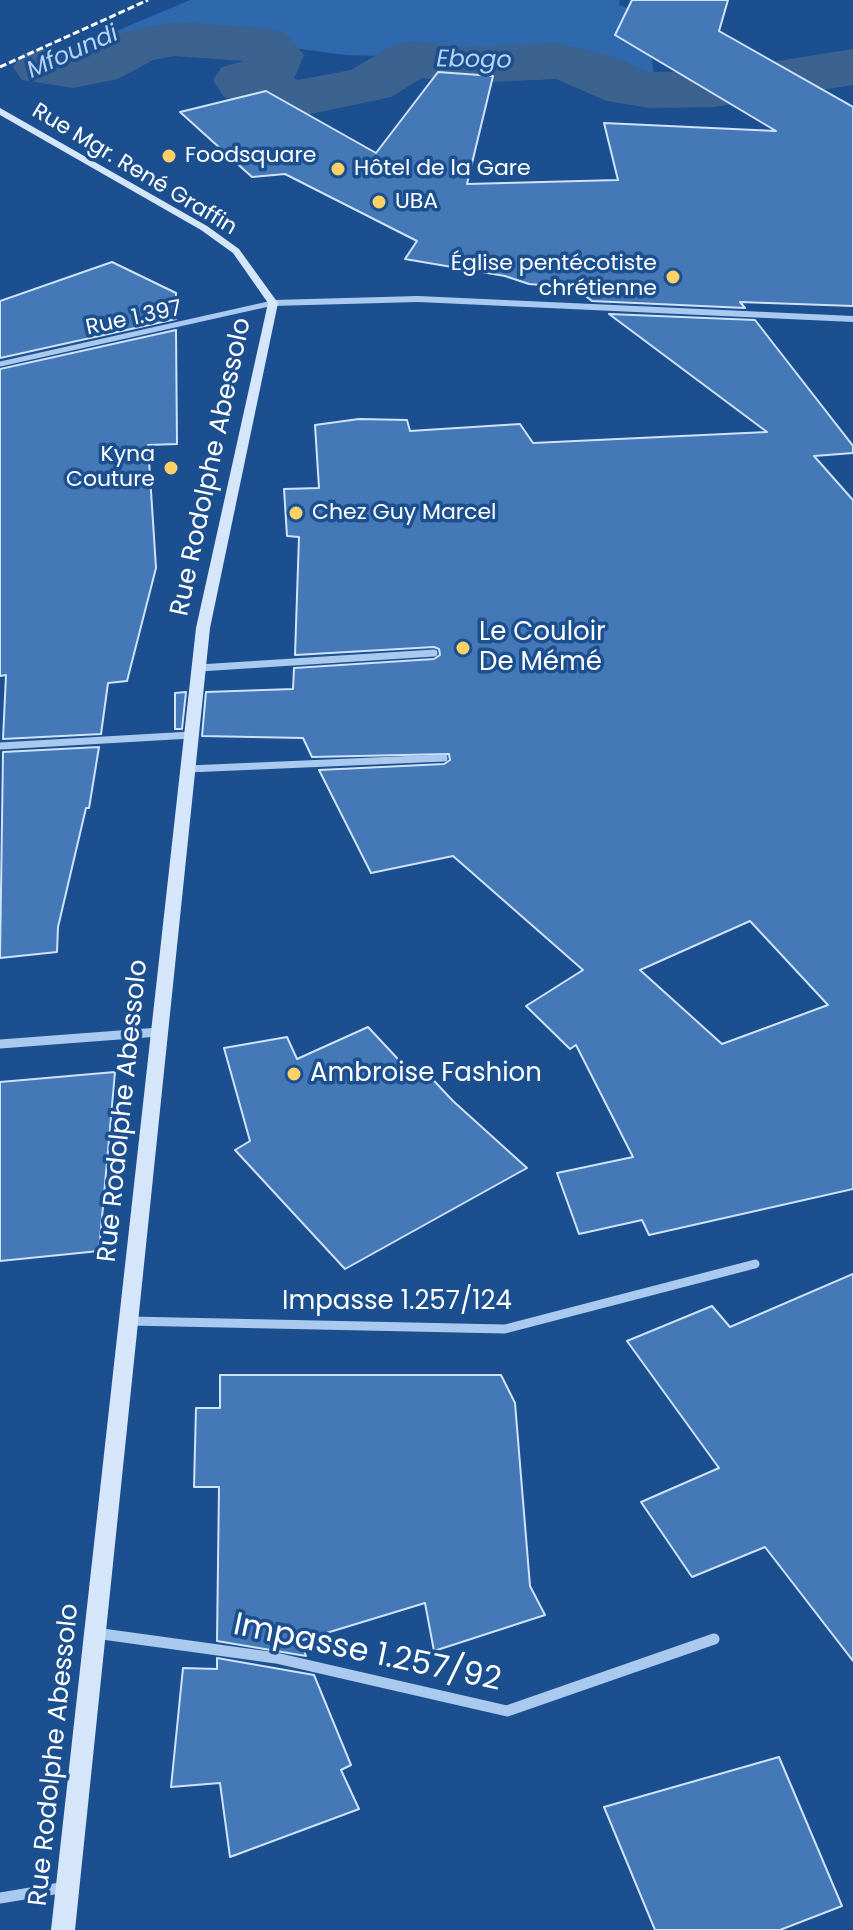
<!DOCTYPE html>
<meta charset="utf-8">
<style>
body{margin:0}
canvas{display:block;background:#1b4f8f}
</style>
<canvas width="853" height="1930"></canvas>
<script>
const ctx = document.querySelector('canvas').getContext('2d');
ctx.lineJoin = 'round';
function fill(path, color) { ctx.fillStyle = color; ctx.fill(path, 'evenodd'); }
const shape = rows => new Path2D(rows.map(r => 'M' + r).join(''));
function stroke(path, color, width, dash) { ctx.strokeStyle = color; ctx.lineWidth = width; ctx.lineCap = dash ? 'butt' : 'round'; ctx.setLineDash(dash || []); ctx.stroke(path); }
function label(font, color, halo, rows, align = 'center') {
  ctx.font = font + ' Poppins,sans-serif'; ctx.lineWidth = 7; ctx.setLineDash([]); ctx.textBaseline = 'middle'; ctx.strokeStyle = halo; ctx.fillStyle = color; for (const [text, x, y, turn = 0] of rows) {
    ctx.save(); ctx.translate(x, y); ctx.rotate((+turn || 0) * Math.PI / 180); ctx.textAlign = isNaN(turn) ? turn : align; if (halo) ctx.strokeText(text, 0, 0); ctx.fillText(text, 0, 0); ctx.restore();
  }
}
fill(shape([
 [190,0,620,0,619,5,647,15,654,78,634,84,568,60,532,57,455,62,419,57,346,55,239,41,162,46,43,67,93,41]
]), '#2e69ad');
fill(shape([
 [174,22,265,28,285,33,304,55,294,79,298,80,351,70,390,47,411,41,465,47,556,43,608,55,650,72,715,71,853,49,853,85,715,107,650,108,607,101,556,79,465,83,422,78,391,97,296,117,224,97,213,80,222,67,244,61,174,56,153,60,118,79,73,88,22,80,13,67,22,54,43,49,81,51,116,34,174,22]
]), '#3c6290');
const building = shape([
 [632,0,728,0,719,31,853,107,853,306,740,302,745,308,592,301,575,288,529,284,505,276,405,259,417,241,285,174,252,177,180,112,266,91,376,153,438,72,493,76,467,184,618,180,604,123,776,131,615,35,632,0],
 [112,262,176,293,176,319,0,358,0,301,112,262],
 [609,314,755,320,853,446,853,453,814,456,853,500,853,1189,649,1235,642,1220,579,1234,557,1173,633,1157,576,1045,570,1049,526,1006,583,970,453,856,371,873,319,770,444,764,450,760,449,754,312,757,303,738,202,736,206,692,293,689,294,668,434,659,440,655,439,649,434,647,295,655,299,537,287,536,284,489,319,488,315,425,359,419,407,420,410,431,520,424,533,443,767,432,609,314],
 [750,921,828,1005,722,1044,640,970,750,921],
 [176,330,177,444,148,445,156,568,127,681,108,683,101,734,3,739,6,675,0,676,0,369,176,330],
 [186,692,182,729,175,729,175,693,186,692],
 [99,747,89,808,86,808,58,927,57,952,0,958,3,752,99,747],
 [368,1027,411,1073,422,1068,453,1101,527,1168,345,1269,235,1150,250,1141,224,1048,287,1037,297,1059,368,1027],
 [115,1072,99,1251,0,1261,0,1082,115,1072],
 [853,1274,853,1661,765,1547,692,1577,641,1502,719,1468,627,1341,712,1306,730,1327,853,1274],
 [220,1375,501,1375,515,1403,530,1586,545,1615,434,1651,425,1603,300,1641,306,1656,217,1641,219,1487,194,1487,196,1408,220,1408,220,1375],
 [217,1658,314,1675,351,1765,341,1770,359,1809,230,1857,220,1783,171,1787,183,1668,217,1669,217,1658],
 [779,1757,842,1906,780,1930,655,1930,604,1807,779,1757]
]);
fill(building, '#4478b7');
stroke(building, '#cfe3fa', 2);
stroke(shape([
 [0,364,273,303]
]), '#a9c9ee', 5);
stroke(shape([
 [199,668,434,653],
 [0,746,191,735],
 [188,769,444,758]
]), '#a9c9ee', 7);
stroke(shape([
 [0,1044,159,1032],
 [129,1321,505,1329,755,1264]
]), '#a9c9ee', 9);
stroke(shape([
 [95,1633,276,1658,507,1711,714,1639],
 [0,1898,66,1887]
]), '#a9c9ee', 11);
fill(shape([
 [418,296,853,316,853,322,418,302,273,306,269,303,273,300,418,296]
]), '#a9c9ee');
fill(shape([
 [0,108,207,226,239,249,278,303,210,628,75,1930,51,1930,196,628,268,303,233,253,201,230,0,115,0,108]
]), '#d6e6fa');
stroke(shape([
 [0,67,148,0]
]), '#fff', 3, [7, 3]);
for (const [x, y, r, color] of [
 [169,156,8,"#ffd166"],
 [338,169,8,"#ffd166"],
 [379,202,8,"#ffd166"],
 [673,277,8,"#ffd166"],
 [171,468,8,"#ffd166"],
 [296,513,8,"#ffd166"],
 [463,648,8,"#ffd166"],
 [294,1074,8,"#ffd166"]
]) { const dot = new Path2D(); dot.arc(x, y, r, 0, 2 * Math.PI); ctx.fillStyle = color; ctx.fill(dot); stroke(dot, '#1b4f8f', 3); }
label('22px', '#fff', '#1b4f8f', [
 ["Foodsquare",185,156],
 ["Hôtel de la Gare",354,169],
 ["UBA",395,202],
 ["Église pentécotiste",657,264,"right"],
 ["chrétienne",657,289,"right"],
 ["Kyna",155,455,"right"],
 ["Couture",155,480,"right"],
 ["Chez Guy Marcel",312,513]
], 'left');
label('22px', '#fff', '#1b4f8f', [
 ["Rue Mgr. René Graffin",134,170,31],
 ["Rue 1.397",134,319,-12]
]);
label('italic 24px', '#b5d3f5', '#1b4f8f', [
 ["Mfoundi",73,53,-24],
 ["Ebogo",474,61,1]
]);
label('26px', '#fff', '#1b4f8f', [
 ["Rue Rodolphe Abessolo",212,467,-78],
 ["Rue Rodolphe Abessolo",124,1111,-84],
 ["Impasse 1.257/124",397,1302],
 ["Rue Rodolphe Abessolo",55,1755,-84]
]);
label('26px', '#fff', '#1b4f8f', [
 ["Le Couloir",479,633],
 ["De Mémé",479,663],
 ["Ambroise Fashion",310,1074]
], 'left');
label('32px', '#fff', '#1b4f8f', [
 ["Impasse 1.257/92",367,1654,12]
]);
</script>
